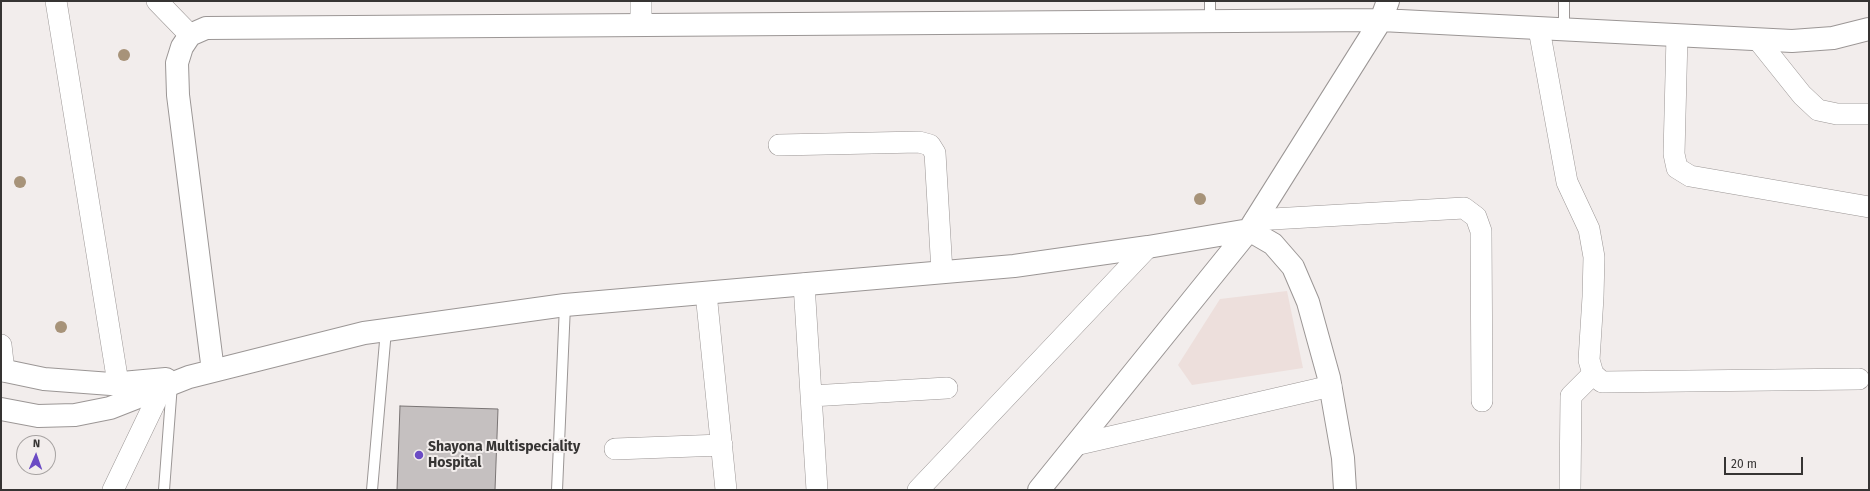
<!DOCTYPE html>
<style>
body{margin:0}
#map{position:relative;width:1870px;height:491px;overflow:hidden;background:#f2edec;font-family:"Fira Sans",sans-serif}
canvas{display:block}
.frame{position:absolute;inset:0;border:2px solid #363433;pointer-events:none}
.north{position:absolute;left:16px;top:435px;width:40px;height:40px;box-sizing:border-box;background:#f2edec;border:1px solid #a7a3a2;border-radius:50%;rotate:2deg;font-size:11px;font-weight:700;line-height:16px;text-align:center;color:#363433}
.north::after{content:'';display:block;margin:auto;width:14px;height:18px;background:#6b4bc4;clip-path:polygon(50% 0,100% 100%,50% 72%,0 100%)}
.scale{position:absolute;left:1724px;top:457px;width:79px;height:18px;box-sizing:border-box;border:2px solid #363433;border-top:0;padding-left:5px;font-size:12px;line-height:14px;white-space:nowrap;color:#363433;-webkit-text-stroke:3px #f2edec;paint-order:stroke}
</style>
<div id="map">
<canvas width="1870" height="491"></canvas>
<div class="frame"></div>
<div class="north">N</div>
<div class="scale">20 m</div>
</div>
<script>
const ctx = document.querySelector('canvas').getContext('2d');
ctx.lineJoin = 'round';
function fill(path, color) { ctx.fillStyle = color; ctx.fill(path, 'evenodd'); }
const shape = rows => new Path2D(rows.map(r => 'M' + r).join(''));
function stroke(path, color, width, dash) { ctx.strokeStyle = color; ctx.lineWidth = width; ctx.lineCap = dash ? 'butt' : 'round'; ctx.setLineDash(dash || []); ctx.stroke(path); }
function label(font, color, halo, rows, align = 'center') {
  ctx.font = font + ' "Fira Sans",sans-serif'; ctx.lineWidth = 4; ctx.setLineDash([]); ctx.textBaseline = 'middle'; ctx.strokeStyle = halo; ctx.fillStyle = color; for (const [text, x, y, turn = 0] of rows) {
    ctx.save(); ctx.translate(x, y); ctx.rotate((+turn || 0) * Math.PI / 180); ctx.textAlign = isNaN(turn) ? turn : align; if (halo) ctx.strokeText(text, 0, 0); ctx.fillText(text, 0, 0); ctx.restore();
  }
}
fill(shape([
 [1287,291,1303,368,1192,385,1178,365,1220,299]
]), '#eddfdc');
const building = shape([
 [400,406,498,409,495,490,397,490,400,406]
]);
fill(building, '#c5c0c0');
stroke(building, '#797474', 1);
const lane = shape([
 [1564,1,1564,30],
 [1210,21,1210,1],
 [164,490,172,384],
 [372,490,386,330],
 [557,490,565,305]
]);
const street = shape([
 [56,1,118,383],
 [157,1,190,35],
 [641,1,641,25],
 [1539,29,1567,182,1589,229,1594,257,1593,297,1589,360,1593,374,1602,382,1859,379],
 [1677,36,1674,154,1677,168,1690,176,1869,207],
 [1758,40,1802,95,1818,110,1837,114,1869,114],
 [779,145,919,142,930,145,935,153,942,272],
 [1255,220,1464,208,1476,217,1481,231,1482,401],
 [804,284,817,490],
 [706,293,726,490],
 [1,345,4,371],
 [811,396,947,388],
 [1075,445,1331,386],
 [615,449,722,445],
 [113,490,162,388],
 [918,490,1148,247],
 [1570,490,1571,396,1593,374]
]);
const secondary = shape([
 [1,370,44,379,111,384,166,379],
 [213,371,178,95,177,63,182,47,190,35,206,28,1381,20,1792,41,1833,38,1869,29],
 [1,409,38,416,75,415,110,408,189,377,364,333,386,330,565,305,1014,266,1148,247,1249,230,1273,244,1293,267,1308,302,1329,378,1343,458,1345,490],
 [1039,490,1249,230,1381,20,1388,1]
]);
stroke(lane, '#9b9695', 12);
stroke(street, '#9b9695', 22);
stroke(secondary, '#9b9695', 24);
stroke(lane, '#fff', 10);
stroke(street, '#fff', 21);
stroke(secondary, '#fff', 22);
ctx.fillStyle = '#a79379';
for (const [x, y] of [
 [124,55],
 [20,182],
 [1200,199],
 [61,327]
]) { ctx.beginPath(); ctx.arc(x, y, 6, 0, 2 * Math.PI); ctx.fill(); }
for (const [x, y, r, color] of [
 [419,455,5,"#6b4bc4"]
]) { const dot = new Path2D(); dot.arc(x, y, r, 0, 2 * Math.PI); ctx.fillStyle = color; ctx.fill(dot); stroke(dot, '#f2edec', 1.5); }
label('bold 14px', '#363433', '#f2edec', [
 ["Shayona Multispeciality",428,447],
 ["Hospital",428,463]
], 'left');
</script>
